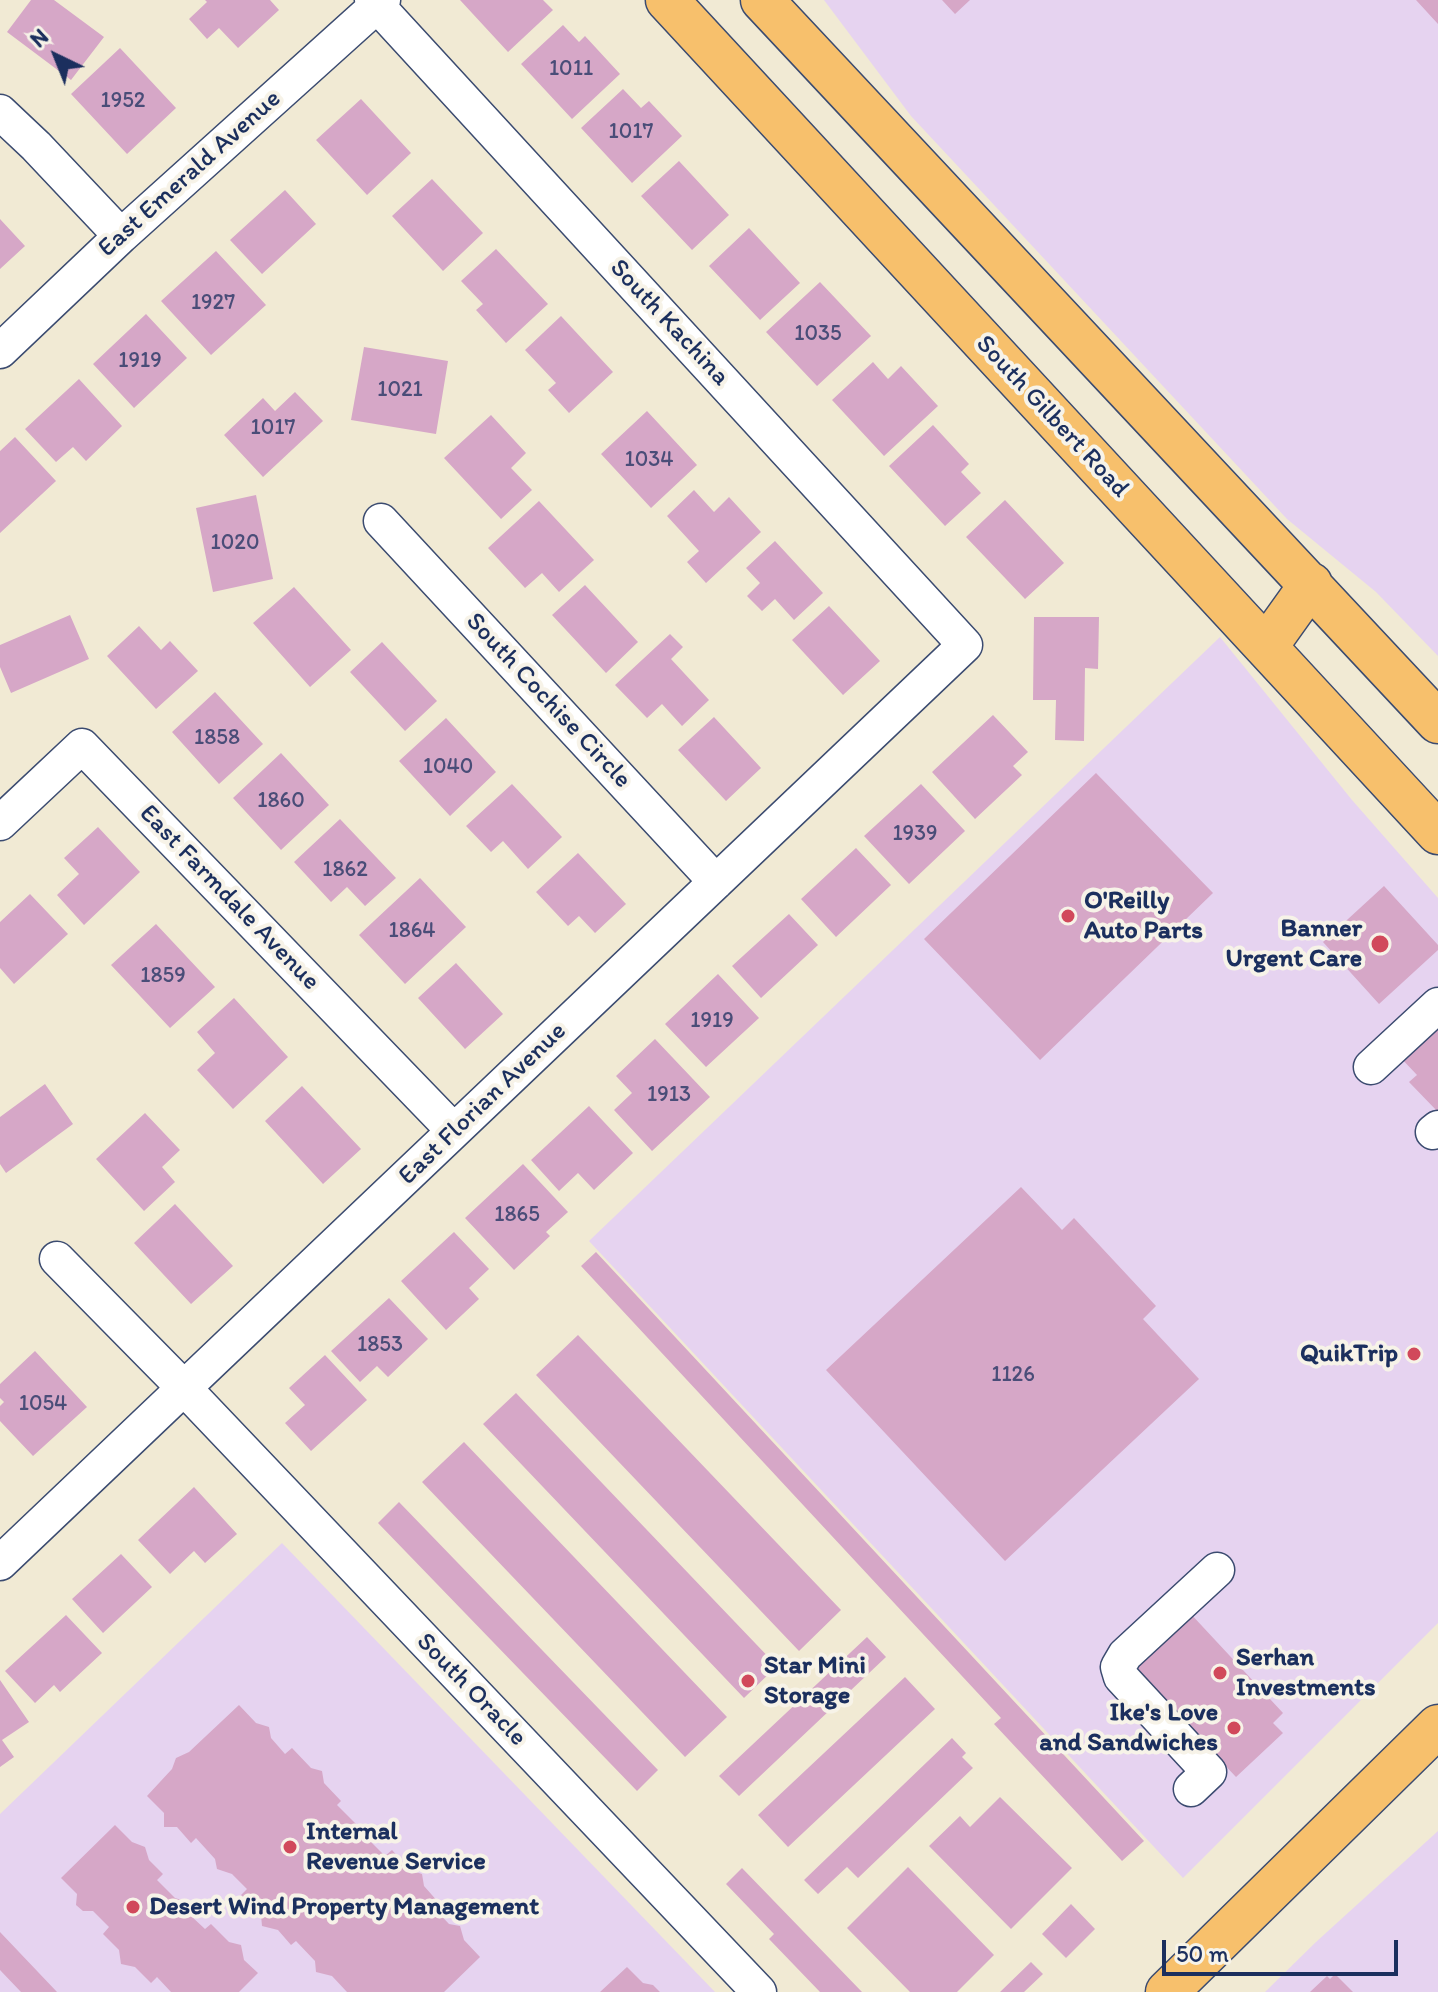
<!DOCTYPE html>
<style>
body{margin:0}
#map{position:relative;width:1438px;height:1992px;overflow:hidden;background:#f1ead4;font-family:Itim,sans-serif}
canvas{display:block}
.north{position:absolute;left:16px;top:16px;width:80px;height:80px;-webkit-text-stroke:6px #f7f3e8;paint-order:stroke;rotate:317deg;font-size:22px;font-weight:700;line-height:32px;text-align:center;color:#1b2f5e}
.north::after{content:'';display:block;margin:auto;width:28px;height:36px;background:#1b2f5e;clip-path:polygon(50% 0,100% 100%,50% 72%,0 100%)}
.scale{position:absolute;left:1162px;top:1940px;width:236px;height:36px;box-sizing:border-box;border:4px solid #1b2f5e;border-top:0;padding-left:10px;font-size:24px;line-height:28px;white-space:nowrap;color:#1b2f5e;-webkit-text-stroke:6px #f7f3e8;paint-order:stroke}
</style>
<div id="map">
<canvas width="1438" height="1992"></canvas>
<div class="north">N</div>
<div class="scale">50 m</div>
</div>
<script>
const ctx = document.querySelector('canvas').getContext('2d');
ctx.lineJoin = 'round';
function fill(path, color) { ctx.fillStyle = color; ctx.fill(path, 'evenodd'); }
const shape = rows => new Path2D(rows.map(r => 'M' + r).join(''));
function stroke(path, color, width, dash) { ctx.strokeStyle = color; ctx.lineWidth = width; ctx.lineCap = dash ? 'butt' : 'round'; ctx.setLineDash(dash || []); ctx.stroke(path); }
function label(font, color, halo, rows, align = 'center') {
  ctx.font = font + ' Itim,sans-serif'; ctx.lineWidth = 8; ctx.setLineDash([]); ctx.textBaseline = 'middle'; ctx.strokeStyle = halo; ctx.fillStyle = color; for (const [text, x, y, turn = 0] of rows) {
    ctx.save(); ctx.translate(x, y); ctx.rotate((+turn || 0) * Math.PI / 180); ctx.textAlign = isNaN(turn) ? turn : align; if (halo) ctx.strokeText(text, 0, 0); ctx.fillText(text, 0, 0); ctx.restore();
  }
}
fill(shape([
 [824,0,1438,0,1438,656,1376,592,1287,519,911,116],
 [1220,637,1352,800,1438,898,1438,1623,1183,1878,589,1241],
 [282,1543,715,1992,0,1992,0,1814],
 [1438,1831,1438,1992,1265,1992,1316,1942]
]), '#e6d3f0');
fill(shape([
 [31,0,54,0,104,37,71,80,7,32],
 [205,0,270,0,279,10,238,48,219,28,207,39,189,19,207,2],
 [460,0,543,0,553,10,508,52],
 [942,0,970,0,955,14],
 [1416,0,1438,0,1438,24],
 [563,25,579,42,585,36,620,74,572,119,521,64],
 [120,48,176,108,127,154,71,94],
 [623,89,641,108,649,101,682,136,632,183,581,128],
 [361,99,411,153,367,195,316,140],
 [679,161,729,215,692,250,641,196],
 [432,179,483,233,443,271,392,216],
 [285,190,316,224,262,274,230,240],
 [0,219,25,246,0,269],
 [749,228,800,283,760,320,709,266],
 [496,249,548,304,506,343,476,310,483,304,461,281],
 [216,251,266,305,211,355,161,301],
 [820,282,871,336,817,386,766,332],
 [146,314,187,358,134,408,93,364],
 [561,316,613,372,569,413,548,390,556,383,525,350],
 [364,347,448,361,436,434,351,420],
 [873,362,888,379,901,366,938,406,884,456,832,400],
 [79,379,122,426,86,461,73,447,56,462,25,429],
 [295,392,323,421,263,477,224,435,263,398,275,411],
 [647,411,697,465,651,508,601,454],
 [491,415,526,453,511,468,532,490,501,519,444,458],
 [933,425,969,464,961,472,981,493,945,526,889,466],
 [15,437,56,481,0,533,0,451],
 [694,490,714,512,729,497,761,532,706,583,687,562,699,551,667,516],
 [256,495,273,579,213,592,196,508],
 [1005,500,1064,563,1025,599,966,537],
 [539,501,594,560,559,592,542,573,525,588,488,548],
 [775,541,823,593,794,620,775,599,762,611,747,596,760,583,746,568],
 [585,585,638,642,606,673,552,615],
 [294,587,351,650,310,687,253,623],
 [829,606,880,661,843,695,792,640],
 [70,615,89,659,11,693,0,667,0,645],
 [1034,617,1099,617,1098,669,1085,668,1084,741,1055,740,1056,700,1033,700],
 [139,626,161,650,170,641,198,671,156,709,107,656],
 [670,634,683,647,671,659,709,700,682,726,662,704,647,718,615,685],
 [382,642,437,701,405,731,350,672],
 [215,692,263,744,219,784,172,732],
 [993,715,1028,752,1013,766,1022,775,975,819,932,772],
 [714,717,761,768,726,801,678,750],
 [446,718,496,772,450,816,399,761],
 [281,753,329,805,281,850,233,798],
 [1096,773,1213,893,1040,1060,924,939],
 [512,784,562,837,528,869,503,841,491,852,466,826],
 [921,784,965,831,909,884,864,836],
 [340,819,396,878,365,906,347,887,331,902,294,862],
 [98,827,140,872,84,925,57,895,79,874,64,858],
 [856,848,891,885,836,937,801,899],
 [578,853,626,904,595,933,579,916,568,926,536,892],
 [420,878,466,927,405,984,359,935],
 [1384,886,1438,945,1438,950,1379,1004,1323,942],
 [30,894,68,934,14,984,0,968,0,922],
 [789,914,818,945,761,998,732,966],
 [156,924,215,987,170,1028,111,965],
 [456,963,503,1014,465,1049,418,998],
 [718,974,759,1018,706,1067,665,1024],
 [234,998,288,1057,233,1109,197,1070,215,1053,197,1032],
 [1438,1025,1438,1112,1409,1082,1417,1075,1400,1057],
 [655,1039,710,1097,652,1151,614,1110,632,1093,616,1076],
 [45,1084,73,1124,6,1173,0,1164,0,1117],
 [302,1086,361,1149,323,1184,265,1121],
 [589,1106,633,1153,594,1190,578,1173,559,1191,531,1160],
 [145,1113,180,1150,162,1167,175,1182,144,1211,96,1159],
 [523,1164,568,1212,546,1232,550,1236,514,1270,465,1218],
 [1021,1187,1062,1230,1074,1218,1156,1306,1143,1319,1199,1379,1005,1561,826,1370],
 [175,1204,233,1266,191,1304,134,1243],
 [454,1232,489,1269,469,1288,479,1299,446,1330,401,1281],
 [596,1252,1144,1841,1122,1861,994,1724,1001,1718,581,1266],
 [389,1298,428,1339,388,1377,377,1366,360,1382,331,1351],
 [578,1335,841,1610,799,1651,536,1375],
 [35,1351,87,1407,33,1456,0,1421,0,1406,4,1402,0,1398,0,1384],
 [325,1355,367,1400,311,1451,285,1423,305,1405,289,1388],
 [516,1393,777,1666,744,1698,483,1424],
 [464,1442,727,1717,685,1757,422,1482],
 [194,1487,237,1534,205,1563,194,1551,170,1574,138,1540],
 [399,1502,658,1770,637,1791,378,1523],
 [121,1554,152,1587,103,1633,72,1599],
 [1189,1612,1283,1713,1273,1723,1283,1733,1236,1777,1137,1672,1137,1660],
 [66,1615,102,1653,60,1692,54,1685,35,1703,5,1671],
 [867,1637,886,1657,739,1796,719,1776],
 [905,1677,935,1709,788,1847,758,1815],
 [0,1680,29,1722,2,1740,14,1757,0,1767],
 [239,1705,256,1723,269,1727,271,1738,285,1754,292,1748,311,1768,322,1771,324,1783,341,1801,337,1805,356,1824,368,1828,369,1840,385,1856,392,1850,410,1870,422,1874,424,1886,439,1903,434,1908,449,1924,460,1926,464,1940,480,1957,444,1992,347,1992,332,1976,316,1972,315,1961,296,1941,291,1945,278,1930,262,1926,261,1915,241,1895,247,1889,232,1874,217,1869,215,1859,196,1838,191,1843,177,1827,164,1827,164,1813,147,1796,172,1769,176,1758,189,1752],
 [952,1738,966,1753,962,1757,973,1768,858,1878,847,1867,818,1894,804,1880],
 [1000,1797,1072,1868,1011,1929,929,1846,960,1816,970,1827],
 [115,1825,132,1842,145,1847,149,1860,163,1874,157,1880,175,1898,188,1902,191,1916,205,1929,211,1924,229,1942,241,1945,244,1960,258,1973,239,1992,171,1992,157,1977,151,1983,135,1967,121,1964,119,1950,103,1934,109,1927,93,1911,83,1911,76,1905,77,1894,61,1878],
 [908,1867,994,1955,957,1992,910,1992,847,1928],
 [742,1868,862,1992,820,1992,769,1939,774,1934,726,1884],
 [1071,1904,1095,1929,1066,1958,1042,1934],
 [0,1932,57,1992,21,1992,0,1970],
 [1031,1962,1043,1974,1024,1992,1000,1992],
 [627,1967,643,1983,653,1985,660,1992,600,1992],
 [1335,1974,1353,1992,1310,1992,1327,1976,1330,1979]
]), '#d6a7c7');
const minor = shape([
 [0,112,36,146,121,236],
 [0,351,121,236,383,0],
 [381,521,716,882],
 [0,823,82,746,454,1131],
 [1371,1067,1438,1005],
 [1433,1132,1438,1128],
 [57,1259,184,1388,759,1992],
 [0,1563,965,645,372,0],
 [1191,1789,1209,1772,1121,1677,1118,1667,1125,1655,1217,1570]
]);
const major = shape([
 [667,0,1438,833],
 [762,0,1438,722],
 [1266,647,1311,584],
 [1167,1992,1438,1726]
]);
stroke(minor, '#3b4b70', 37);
stroke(major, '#3b4b70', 45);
stroke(minor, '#fff', 34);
stroke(major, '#f7c06c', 42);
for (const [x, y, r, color] of [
 [1068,916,8,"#d1495b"],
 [1380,944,10,"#d1495b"],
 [1414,1354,8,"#d1495b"],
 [1220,1673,8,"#d1495b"],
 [748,1681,8,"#d1495b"],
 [1234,1728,8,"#d1495b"],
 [290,1847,8,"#d1495b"],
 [133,1907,8,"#d1495b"]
]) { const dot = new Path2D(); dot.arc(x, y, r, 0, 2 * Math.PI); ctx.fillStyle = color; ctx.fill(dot); stroke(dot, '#f7f3e8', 3); }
label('22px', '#4a4d78', null, [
 ["1011",571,69],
 ["1952",123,101],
 ["1017",631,132],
 ["1927",213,303],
 ["1035",818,334],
 ["1919",140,361],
 ["1021",400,390],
 ["1017",273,428],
 ["1034",649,460],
 ["1020",235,543],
 ["1858",217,738],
 ["1040",448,767],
 ["1860",281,801],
 ["1939",915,834],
 ["1862",345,870],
 ["1864",412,931],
 ["1859",163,976],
 ["1919",712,1021],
 ["1913",669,1095],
 ["1865",517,1215],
 ["1853",380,1345],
 ["1126",1013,1375],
 ["1054",43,1404]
]);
label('26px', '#1b2f5e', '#f7f3e8', [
 ["East Emerald Avenue",190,174,-42],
 ["South Kachina",669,323,47],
 ["South Gilbert Road",1052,417,47],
 ["South Cochise Circle",548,701,47],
 ["East Farmdale Avenue",229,898,46],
 ["East Florian Avenue",483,1104,-44],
 ["South Oracle",471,1690,46]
]);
label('bold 26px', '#1b2f5e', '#f7f3e8', [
 ["O'Reilly",1084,901],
 ["Auto Parts",1084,931],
 ["Banner",1362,929,"right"],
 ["Urgent Care",1362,959,"right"],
 ["QuikTrip",1398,1354,"right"],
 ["Serhan",1236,1658],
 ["Investments",1236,1688],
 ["Star Mini",764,1666],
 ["Storage",764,1696],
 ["Ike's Love",1218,1713,"right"],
 ["and Sandwiches",1218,1743,"right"],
 ["Internal",306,1832],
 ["Revenue Service",306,1862],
 ["Desert Wind Property Management",149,1907]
], 'left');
</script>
